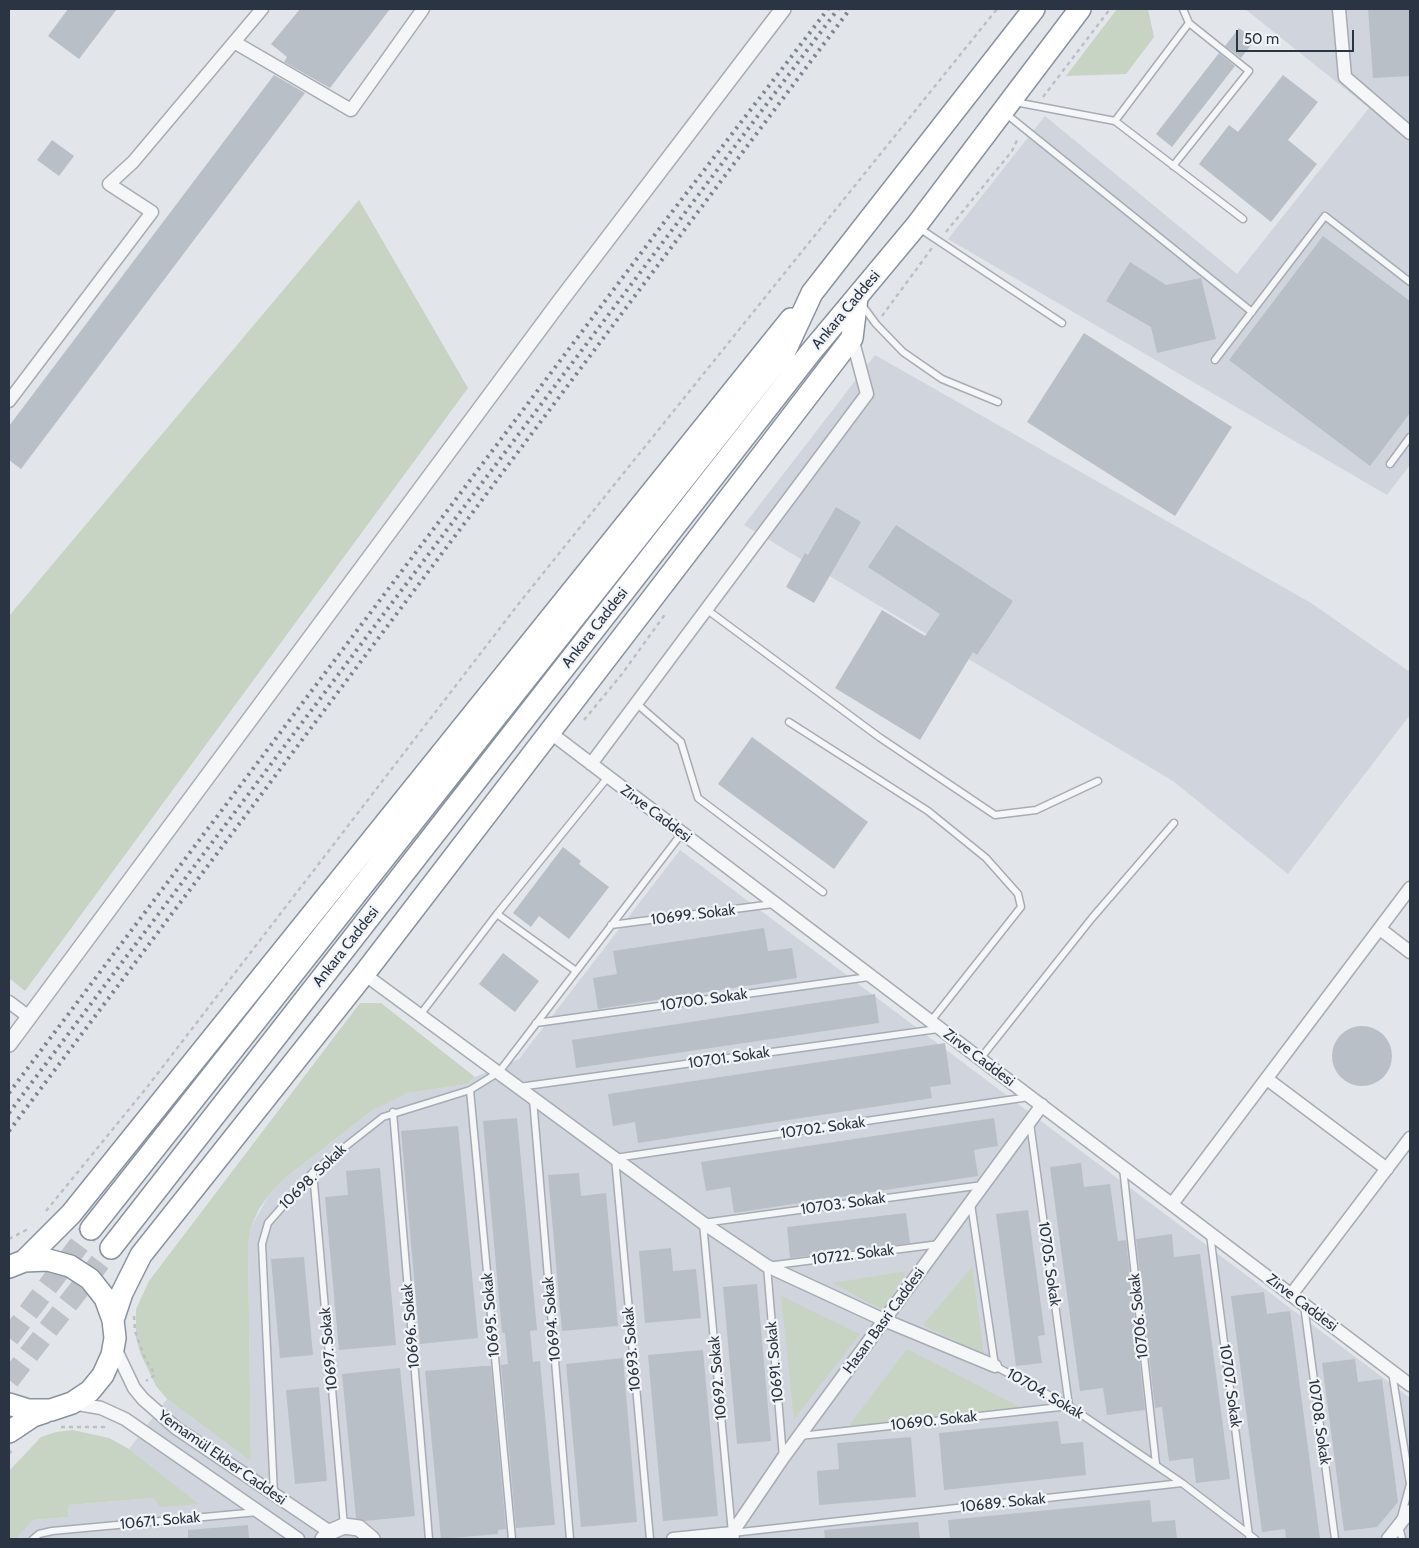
<!DOCTYPE html>
<meta charset="utf-8">
<style>
body{margin:0}
#map{position:relative;width:1419px;height:1548px;overflow:hidden;background:#e2e5ea;font-family:Cabin,sans-serif}
canvas{display:block}
.frame{position:absolute;inset:0;border:10px solid #2a3442;pointer-events:none}
.scale{position:absolute;left:1236px;top:30px;width:118px;height:22px;box-sizing:border-box;border:2px solid #2a3442;border-top:0;padding-left:6px;font-size:15px;line-height:18px;white-space:nowrap;color:#2a3442;-webkit-text-stroke:4px #f1f4f7;paint-order:stroke}
</style>
<div id="map">
<canvas width="1419" height="1548"></canvas>
<div class="frame"></div>
<div class="scale">50 m</div>
</div>
<script>
const ctx = document.querySelector('canvas').getContext('2d');
ctx.lineJoin = 'round';
function fill(path, color) { ctx.fillStyle = color; ctx.fill(path, 'evenodd'); }
const shape = rows => new Path2D(rows.map(r => 'M' + r).join(''));
function stroke(path, color, width, dash) { ctx.strokeStyle = color; ctx.lineWidth = width; ctx.lineCap = dash ? 'butt' : 'round'; ctx.setLineDash(dash || []); ctx.stroke(path); }
function label(font, color, halo, rows, align = 'center') {
  ctx.font = font + ' Cabin,sans-serif'; ctx.lineWidth = 4.5; ctx.setLineDash([]); ctx.textBaseline = 'middle'; ctx.strokeStyle = halo; ctx.fillStyle = color; for (const [text, x, y, turn = 0] of rows) {
    ctx.save(); ctx.translate(x, y); ctx.rotate((+turn || 0) * Math.PI / 180); ctx.textAlign = isNaN(turn) ? turn : align; if (halo) ctx.strokeText(text, 0, 0); ctx.fillText(text, 0, 0); ctx.restore();
  }
}
fill(shape([
 [1245,9,1410,9,1410,465,1387,495,948,239,1045,116,1237,274,1369,108],
 [875,355,1311,603,1410,672,1410,715,1288,874,1173,781,744,525],
 [680,850,1410,1398,1410,1539,16,1539,33,1520,68,1517,69,1505,154,1498,198,1504,129,1449,167,1399,251,1460,248,1247,251,1227,269,1195,284,1179,373,1110,391,1099,407,1093,468,1084,475,1077,519,1059]
]), '#d0d4dc');
fill(shape([
 [1117,9,1148,9,1154,37,1126,74,1066,76],
 [359,200,468,388,25,991,9,978,9,616],
 [360,1003,381,1003,475,1077,468,1084,407,1093,373,1110,284,1179,269,1195,259,1209,251,1227,248,1247,251,1461,167,1399,156,1386,141,1355,136,1338,136,1309,149,1281],
 [972,1267,984,1355,923,1325],
 [907,1271,883,1310,832,1283],
 [781,1296,860,1334,794,1419],
 [907,1349,1022,1408,847,1428],
 [73,1430,109,1438,129,1449,199,1504,160,1507,154,1498,69,1505,68,1517,33,1520,16,1539,9,1539,9,1471,41,1437,56,1432]
]), '#c8d4c3');
fill(shape([
 [68,9,117,9,79,59,48,36],
 [300,9,390,9,330,88,284,62,287,57,271,44],
 [1368,9,1410,9,1410,76,1373,78],
 [1239,28,1255,40,1241,58,1225,46],
 [1219,53,1235,66,1172,147,1156,134],
 [274,75,305,93,21,469,9,460,9,426],
 [1283,75,1318,102,1288,140,1317,164,1271,222,1199,164,1229,125,1238,132],
 [52,140,74,156,59,176,37,160],
 [1323,236,1410,301,1410,413,1370,466,1229,360],
 [1130,262,1166,285,1201,278,1216,339,1157,353,1151,327,1106,301],
 [1084,333,1232,427,1175,516,1027,422],
 [836,507,861,522,814,603,786,587,805,553,808,555],
 [896,525,1013,601,977,655,973,652,920,740,835,688,882,610,925,636,940,614,868,567],
 [752,737,868,822,834,869,718,784],
 [563,847,581,861,579,864,609,887,569,939,539,916,531,927,513,913],
 [764,928,768,951,792,948,797,978,598,1009,593,978,617,974,613,951],
 [503,953,539,981,515,1012,479,984],
 [875,994,879,1023,576,1068,572,1040],
 '1332 1056a30 30 0 1 1 60 0a30 30 0 1 1-60 0Z',
 [945,1043,951,1084,930,1087,932,1098,638,1143,635,1122,613,1126,608,1094],
 [517,1118,537,1330,530,1331,533,1362,540,1361,555,1525,516,1528,501,1365,508,1364,505,1333,502,1333,483,1121],
 [994,1118,998,1146,974,1150,978,1176,734,1213,730,1187,706,1191,701,1162],
 [458,1126,478,1338,420,1344,401,1131],
 [1081,1163,1084,1187,1110,1184,1118,1241,1126,1240,1145,1410,1107,1415,1103,1388,1080,1391,1050,1167],
 [380,1168,396,1345,339,1350,325,1197,348,1195,346,1171],
 [579,1173,581,1196,606,1193,618,1326,562,1331,548,1175],
 [1028,1210,1045,1335,1038,1336,1042,1363,1016,1366,996,1214],
 [906,1213,910,1243,790,1258,787,1227],
 [1172,1234,1174,1257,1200,1254,1230,1479,1196,1483,1193,1458,1169,1461,1162,1407,1155,1408,1136,1239],
 [671,1248,673,1271,696,1269,701,1318,645,1323,639,1251],
 [304,1257,313,1355,280,1358,271,1259],
 [757,1284,771,1441,737,1444,723,1287],
 [1264,1292,1267,1314,1290,1311,1320,1539,1286,1539,1285,1529,1262,1532,1231,1296],
 [703,1350,718,1516,663,1521,648,1355],
 [623,1358,637,1522,581,1527,566,1364],
 [1355,1359,1358,1382,1382,1379,1398,1502,1377,1527,1344,1531,1322,1363],
 [483,1366,491,1366,506,1529,498,1530,498,1534,441,1539,425,1371],
 [400,1368,415,1516,365,1521,356,1518,342,1374],
 [319,1387,327,1481,295,1484,286,1390],
 [1058,1421,1061,1444,1083,1442,1086,1475,944,1490,939,1433],
 [911,1437,916,1497,819,1505,817,1471,839,1469,837,1443],
 [1150,1500,1152,1522,1175,1520,1177,1539,950,1539,948,1520],
 [918,1522,920,1539,825,1539,824,1530],
 [248,1525,249,1539,188,1539,188,1530]
]), '#b9bfc7');
stroke(shape([
 [9,1338,91,1229],
 [9,1380,111,1248]
]), '#bdc2c8', 21, [21, 11]);
const service = shape([
 [1015,102,1115,121,1189,23,1183,9],
 [1005,113,1252,312],
 [1115,121,1243,219],
 [1173,166,1249,71,1189,23],
 [919,228,1062,323],
 [862,305,876,324,903,352,942,379,998,402],
 [1215,360,1325,216,1410,282],
 [1390,464,1410,437],
 [706,609,879,737,995,815,1036,810,1098,781],
 [636,703,681,742,698,798,823,892],
 [789,722,928,811,986,858,1018,894,1021,907,931,1021],
 [611,925,773,904],
 [576,971,497,914,608,777],
 [420,1015,497,914],
 [536,1023,869,977],
 [980,1059,1092,918,1174,823],
 [519,1087,938,1029],
 [470,1090,512,1539],
 [533,1099,570,1539],
 [393,1112,429,1539],
 [1123,1168,1156,1464],
 [313,1172,344,1526],
 [983,1185,703,1223,732,1533,1182,1483,1255,1539],
 [971,1204,995,1366,1069,1406,1182,1483],
 [1210,1234,1249,1536],
 [1304,1305,1335,1539],
 [1392,1372,1410,1484,1399,1525,1402,1539],
 [800,1436,1069,1406,1030,1123],
 [783,1457,767,1266,940,1244],
 [274,1494,262,1244,268,1223,313,1172,383,1117,470,1090,499,1072,682,833],
 [33,1539,39,1534,52,1531,258,1512],
 [650,1539,615,1158,1029,1097]
]);
const minor = shape([
 [1339,9,1345,77,1410,133],
 [234,42,351,110,423,9],
 [9,401,152,212,109,184,133,162,262,9],
 [548,731,1410,1385],
 [591,764,867,394,852,338],
 [1380,929,1410,952],
 [364,974,703,1223,767,1266,884,1320,995,1366],
 [9,1002,29,1017],
 [1267,1079,1387,1169],
 [1172,1204,1410,888],
 [1291,1295,1410,1138],
 [114,1346,134,1388,143,1399,176,1428,330,1532],
 [72,1403,101,1408,125,1419,298,1539],
 [673,1539,732,1533],
 [733,1539,732,1533,783,1458,1042,1105],
 [1388,1539,1410,1511]
]);
const tertiary = shape([
 [9,1044,561,300,783,9],
 [323,1539,330,1532,344,1526,359,1528,372,1539]
]);
const trunk = shape([
 [91,1229,785,351,812,293,1034,9],
 [111,1248,810,353,916,226,1080,9],
 [24,1261,71,1214,791,319],
 [9,1267,24,1261,48,1260,70,1266,90,1279,105,1298,113,1320,115,1338,112,1355,103,1375,90,1391,72,1403,51,1410,28,1410,9,1404],
 [113,1320,122,1293,141,1255,364,974,852,338,857,298],
 [9,1432,33,1416,45,1412]
]);
stroke(service, '#a7acb4', 9);
stroke(minor, '#a7acb4', 15);
stroke(tertiary, '#a7acb4', 18);
stroke(trunk, '#8993a0', 24);
stroke(shape([
 [1043,97,1110,9],
 [946,232,1012,151,1018,138],
 [882,316,932,248],
 [584,720,622,674,666,613],
 [46,1211,148,1086,520,602,997,9],
 [9,1239,30,1228],
 [134,1316,135,1331,144,1356,155,1375,146,1381],
 [61,1427,104,1427,106,1424],
 [9,1454,13,1449]
]), '#bcc0c5', 2.5, [4, 4]);
stroke(service, '#f5f6f8', 6);
stroke(minor, '#f5f6f8', 12);
stroke(tertiary, '#f5f6f8', 15);
stroke(trunk, '#fff', 21);
stroke(shape([
 [9,1093,672,212,828,9],
 [9,1113,838,9],
 [9,1131,850,9]
]), '#7b8593', 4, [2.5, 5]);
label('15px', '#2a3442', '#f1f4f7', [
 ["Ankara Caddesi",846,310,-50],
 ["Ankara Caddesi",595,628,-52],
 ["Zirve Caddesi",656,814,37],
 ["10699. Sokak",693,915,-7],
 ["Ankara Caddesi",346,947,-52],
 ["10700. Sokak",704,1000,-8],
 ["10701. Sokak",729,1058,-8],
 ["Zirve Caddesi",979,1058,37],
 ["10702. Sokak",823,1128,-8],
 ["10698. Sokak",313,1177,-44],
 ["10703. Sokak",843,1204,-8],
 ["10722. Sokak",853,1255,-7],
 ["10705. Sokak",1049,1264,82],
 ["Zirve Caddesi",1302,1303,37],
 ["10695. Sokak",491,1315,-95],
 ["10706. Sokak",1139,1316,-96],
 ["10694. Sokak",552,1319,-95],
 ["Hasan Basri Caddesi",884,1321,-54],
 ["10696. Sokak",411,1326,-95],
 ["10697. Sokak",329,1349,-95],
 ["10693. Sokak",632,1349,-95],
 ["10691. Sokak",775,1362,-95],
 ["10692. Sokak",718,1378,-95],
 ["10707. Sokak",1230,1386,82],
 ["10704. Sokak",1045,1394,30],
 ["10690. Sokak",934,1421,-6],
 ["10708. Sokak",1319,1422,82],
 ["Yemamül Ekber Caddesi",222,1458,35],
 ["10689. Sokak",1003,1503,-6],
 ["10671. Sokak",160,1521,-5]
]);
</script>
